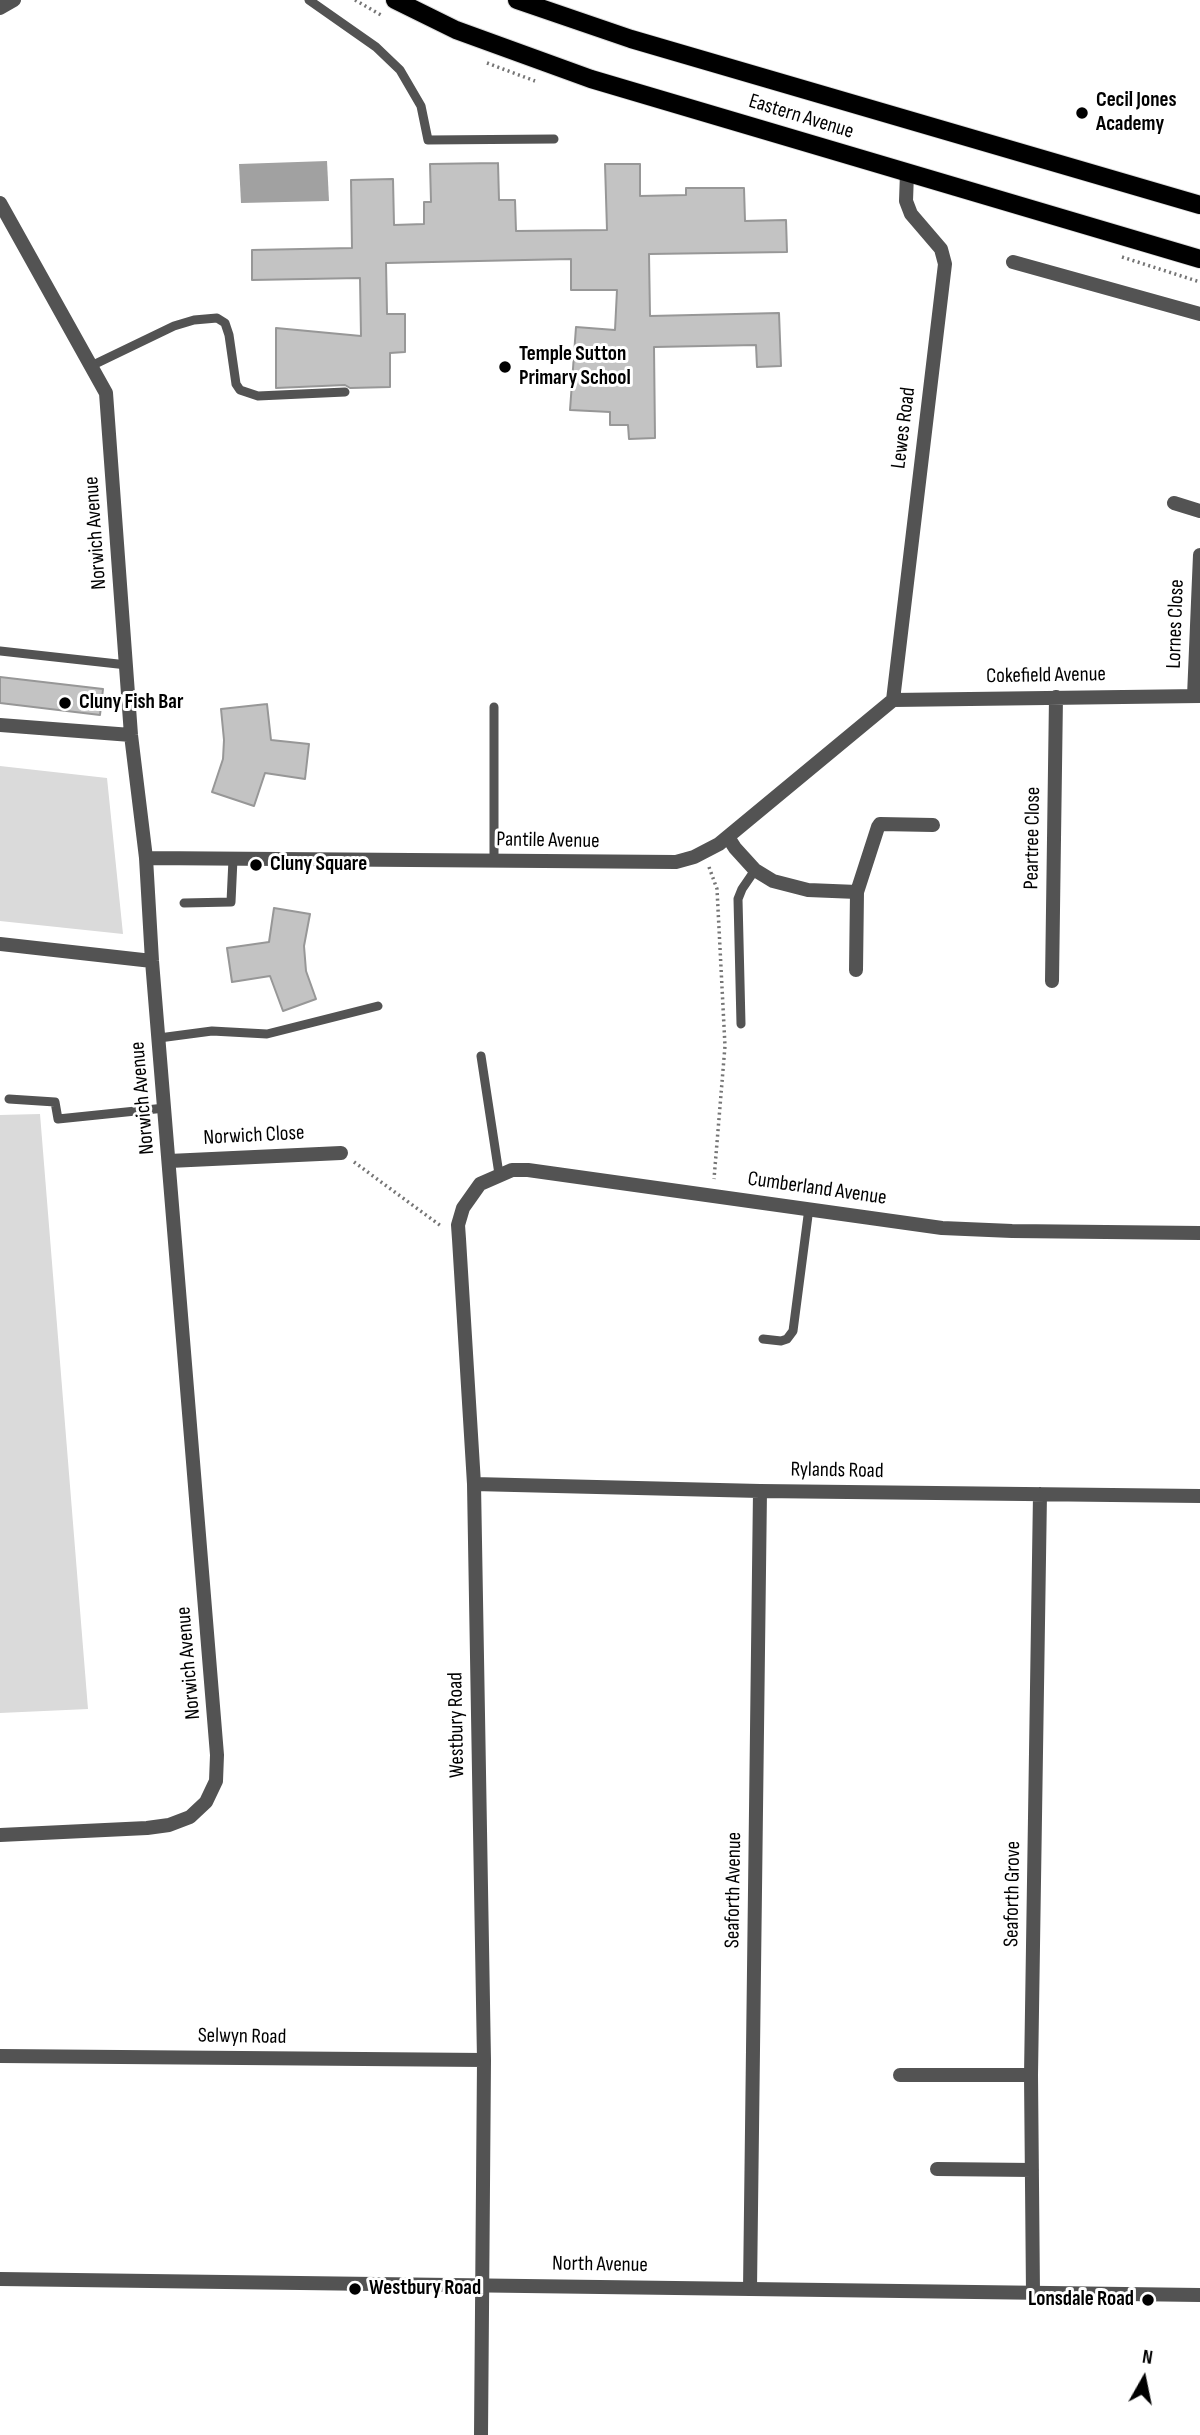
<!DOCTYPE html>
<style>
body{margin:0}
#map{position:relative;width:1200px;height:2435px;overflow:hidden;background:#fff;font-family:"Sofia Sans Condensed",sans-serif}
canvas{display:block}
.north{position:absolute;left:1109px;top:2344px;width:70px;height:70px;-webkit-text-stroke:5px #fff;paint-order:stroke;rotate:9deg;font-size:19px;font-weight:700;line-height:28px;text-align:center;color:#000}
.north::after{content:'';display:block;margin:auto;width:24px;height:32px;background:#000;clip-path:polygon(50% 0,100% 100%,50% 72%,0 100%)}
</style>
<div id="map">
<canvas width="1200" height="2435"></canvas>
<div class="north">N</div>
</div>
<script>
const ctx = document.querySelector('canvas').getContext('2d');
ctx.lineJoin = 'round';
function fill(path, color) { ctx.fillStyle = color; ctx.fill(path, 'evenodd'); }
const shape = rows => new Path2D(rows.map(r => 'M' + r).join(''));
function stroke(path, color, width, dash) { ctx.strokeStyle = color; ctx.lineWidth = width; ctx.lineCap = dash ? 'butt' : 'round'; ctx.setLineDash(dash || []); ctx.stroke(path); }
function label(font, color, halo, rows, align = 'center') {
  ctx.font = font + ' "Sofia Sans Condensed",sans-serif'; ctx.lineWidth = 6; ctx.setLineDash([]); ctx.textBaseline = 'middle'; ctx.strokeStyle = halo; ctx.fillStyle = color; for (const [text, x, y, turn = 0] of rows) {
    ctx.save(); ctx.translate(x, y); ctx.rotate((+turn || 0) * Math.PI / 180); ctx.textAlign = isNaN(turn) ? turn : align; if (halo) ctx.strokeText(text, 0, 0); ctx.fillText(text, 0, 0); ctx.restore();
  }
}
fill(shape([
 [0,766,107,778,123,934,0,921],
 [40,1114,88,1709,0,1713,0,1115]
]), '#dadada');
fill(shape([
 [327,161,329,201,241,203,239,164]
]), '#a1a1a1');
const building = shape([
 [498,163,499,200,515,200,516,231,607,230,605,164,640,164,640,196,686,195,686,188,744,188,745,221,786,220,787,252,649,254,650,316,779,313,781,366,757,367,756,345,654,347,655,438,629,439,628,425,610,425,610,412,570,410,576,327,615,330,617,290,571,290,571,259,386,263,387,314,405,314,405,352,390,353,390,387,350,388,345,385,276,388,276,328,361,336,360,278,252,280,252,250,352,248,351,180,393,179,394,225,424,224,424,202,431,202,430,164,498,163],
 [0,677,103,689,100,715,0,703,0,677],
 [267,704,271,740,309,744,305,779,265,773,254,806,212,792,223,759,224,740,221,709,267,704],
 [274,908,310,914,304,946,306,971,316,999,283,1011,270,976,232,982,227,948,269,942,274,908]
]);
fill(building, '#c3c3c3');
stroke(building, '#979797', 2);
const primary = shape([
 [395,0,456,30,591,79,1200,259],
 [517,0,631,39,1200,205]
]);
stroke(primary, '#dbdbdb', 20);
stroke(shape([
 [355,0,381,15],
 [487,63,535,81],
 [1122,257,1200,282],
 [709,867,717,889,725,1046,714,1179],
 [354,1162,441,1226]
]), '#757575', 3.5, [2, 3.5]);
stroke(shape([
 [309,0,376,47,400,70,421,106,428,140,554,139],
 [91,366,174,326,194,320,217,318,225,323,229,335,236,384,240,390,258,396,345,392],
 [0,651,127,665],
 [494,707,494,861],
 [184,903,231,902,233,859],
 [741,1024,738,899,742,889,755,870],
 [159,1038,212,1031,267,1034,378,1006],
 [481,1056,499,1174],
 [9,1099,55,1102,58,1119,165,1108],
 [763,1339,781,1341,787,1339,793,1331,809,1208]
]), '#535353', 9);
stroke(shape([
 [0,8,14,0],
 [0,203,106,393,131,735,146,858,152,961,217,1755,216,1781,206,1802,190,1817,169,1825,147,1828,0,1835],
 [1013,262,1200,314],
 [1174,503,1200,511],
 [1194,696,1200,555],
 [893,700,945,264,941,249,911,214,906,201,907,173],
 [893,700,1200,696],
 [0,725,131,735],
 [728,837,735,848,755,870,773,881,808,890,857,892],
 [146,858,676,862,694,857,719,844,893,700],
 [0,944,152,961],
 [856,970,857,892,878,827,880,824,933,825],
 [1052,981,1056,697],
 [169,1161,341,1153],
 [474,1484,760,1491,1200,1496],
 [0,2056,484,2060],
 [900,2075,1031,2075],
 [937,2169,1032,2170],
 [750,2289,760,1491],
 [1033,2294,1031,2075,1040,1494],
 [481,2435,484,2060,474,1484,459,1239,458,1225,463,1208,480,1184,512,1170,528,1170,942,1228,1012,1231,1200,1233]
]), '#535353', 14);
stroke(shape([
 [0,2279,1200,2295]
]), '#535353', 14);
stroke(primary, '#000', 18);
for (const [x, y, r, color] of [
 [1082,113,7,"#000"],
 [505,367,7,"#000"],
 [65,703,7,"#000"],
 [256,865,7,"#000"],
 [355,2289,7,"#000"],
 [1148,2300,7,"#000"]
]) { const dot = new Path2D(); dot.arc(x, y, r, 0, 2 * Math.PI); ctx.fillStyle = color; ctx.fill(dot); stroke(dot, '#fff', 2.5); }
label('bold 21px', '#000', '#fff', [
 ["Cecil Jones",1096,101],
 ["Academy",1096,125],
 ["Temple Sutton",519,355],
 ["Primary School",519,379],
 ["Cluny Fish Bar",79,703],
 ["Cluny Square",270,865],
 ["Westbury Road",369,2289],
 ["Lonsdale Road",1134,2300,"right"]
], 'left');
label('21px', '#000', '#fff', [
 ["Eastern Avenue",801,117,17],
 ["Lewes Road",904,428,-83],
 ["Norwich Avenue",96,533,-94],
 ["Lornes Close",1176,624,-88],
 ["Cokefield Avenue",1046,676,-1],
 ["Peartree Close",1033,838,-89],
 ["Pantile Avenue",548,841,1],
 ["Norwich Avenue",143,1098,-95],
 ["Norwich Close",254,1136,-3],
 ["Cumberland Avenue",817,1189,8],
 ["Rylands Road",837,1471,1],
 ["Norwich Avenue",189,1663,-95],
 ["Westbury Road",457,1725,-91],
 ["Seaforth Avenue",734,1890,-89],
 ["Seaforth Grove",1013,1894,-89],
 ["Selwyn Road",242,2037,1],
 ["North Avenue",600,2265,1]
]);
</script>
